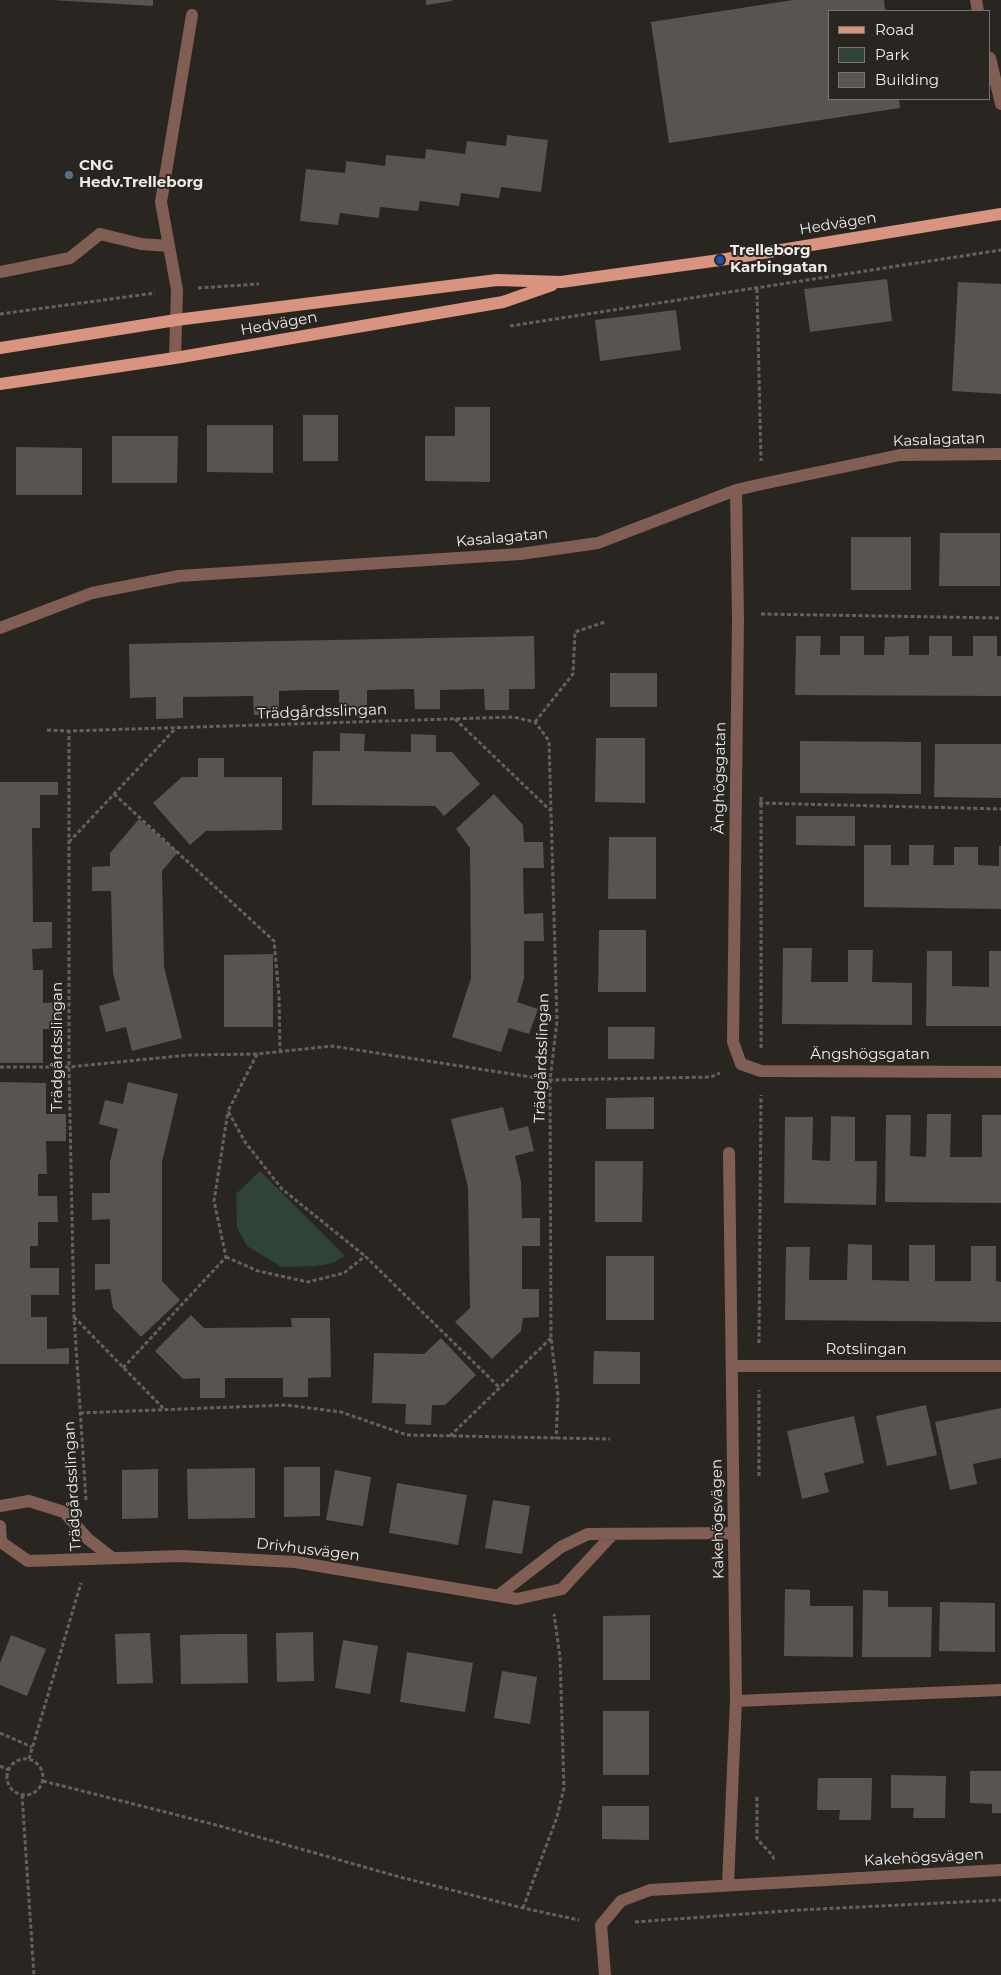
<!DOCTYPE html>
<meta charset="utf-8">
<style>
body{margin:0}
#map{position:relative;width:1001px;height:1975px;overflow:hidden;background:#292622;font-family:Montserrat,sans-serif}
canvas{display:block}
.legend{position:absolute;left:828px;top:10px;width:162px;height:90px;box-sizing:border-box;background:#292622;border:1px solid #787572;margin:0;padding:6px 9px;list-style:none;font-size:15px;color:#eeebe9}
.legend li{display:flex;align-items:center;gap:10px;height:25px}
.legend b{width:25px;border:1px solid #787572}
</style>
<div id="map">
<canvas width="1001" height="1975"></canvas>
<ul class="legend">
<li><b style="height:6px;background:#d9947f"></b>Road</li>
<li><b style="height:14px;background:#304338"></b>Park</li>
<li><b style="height:14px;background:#585450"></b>Building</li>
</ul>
</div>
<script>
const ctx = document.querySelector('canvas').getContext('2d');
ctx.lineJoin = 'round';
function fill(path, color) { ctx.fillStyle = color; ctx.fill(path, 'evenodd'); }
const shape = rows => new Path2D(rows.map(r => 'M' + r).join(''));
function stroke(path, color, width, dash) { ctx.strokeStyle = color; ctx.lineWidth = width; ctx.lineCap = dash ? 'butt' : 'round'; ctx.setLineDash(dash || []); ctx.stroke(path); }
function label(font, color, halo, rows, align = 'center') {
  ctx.font = font + ' Montserrat,sans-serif'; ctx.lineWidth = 4; ctx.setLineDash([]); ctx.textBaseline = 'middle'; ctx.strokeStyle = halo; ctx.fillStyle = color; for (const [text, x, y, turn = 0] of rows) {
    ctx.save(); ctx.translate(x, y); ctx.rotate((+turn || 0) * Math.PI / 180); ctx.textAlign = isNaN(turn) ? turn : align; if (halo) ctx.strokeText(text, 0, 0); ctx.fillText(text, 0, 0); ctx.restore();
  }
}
fill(shape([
 [260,1171,345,1256,333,1263,315,1266,282,1267,247,1246,237,1227,236,1194]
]), '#304338');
fill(shape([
 [52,0,153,0,153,6],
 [426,0,452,0,452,1,426,5],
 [793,0,884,0,885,11,830,11,830,99,899,99,900,108,669,143,651,22],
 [507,135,548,140,541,192,501,187,499,198,461,193,459,206,420,201,418,211,380,207,379,218,340,213,338,225,300,221,306,169,345,173,346,161,385,166,386,155,425,159,426,149,465,154,467,141,506,146],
 [887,279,892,321,810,332,804,289],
 [958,282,1001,284,1001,394,952,391],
 [676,310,681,350,600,361,595,320],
 [455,407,490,407,490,482,425,481,425,436,455,436],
 [303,415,338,415,338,461,303,461],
 [207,425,273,425,273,473,207,472],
 [112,436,178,436,177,483,112,483],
 [16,447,82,448,82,495,16,495],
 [940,533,1000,533,1000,586,939,586],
 [851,537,911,537,911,590,851,590],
 [534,636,535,689,509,689,509,710,485,710,484,689,440,690,440,709,415,709,414,689,367,690,367,709,339,710,339,690,306,690,279,691,279,714,254,715,253,696,183,697,183,718,156,719,156,697,130,698,129,644],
 [796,636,821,636,820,655,840,655,840,636,864,636,864,655,884,655,885,637,909,636,909,655,929,655,929,636,952,636,952,656,973,656,973,636,997,636,997,656,1001,656,1001,696,795,695],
 [610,673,657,673,657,707,610,707],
 [340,733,365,734,364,751,411,752,411,734,436,735,436,752,452,752,480,784,444,816,435,806,312,805,313,751,340,751],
 [596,738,645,738,645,803,595,802],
 [800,741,921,742,921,794,800,793],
 [935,744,1001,744,1001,798,934,797],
 [198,758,224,758,224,777,282,777,282,830,206,831,190,845,153,803,182,777,198,777],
 [0,782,58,782,58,795,40,795,40,828,32,828,33,922,52,922,52,948,32,949,33,970,43,970,43,1003,61,1002,62,1030,43,1029,43,1063,0,1063],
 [494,794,523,825,524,842,543,842,544,868,523,868,524,914,543,913,544,941,524,941,524,979,517,1002,538,1009,529,1034,509,1028,501,1052,452,1037,471,978,470,848,456,829],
 [796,816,855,816,855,846,796,845],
 [139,819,178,852,162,871,164,967,182,1038,132,1051,126,1027,106,1032,99,1006,120,1000,113,973,111,891,92,891,92,867,110,866,110,853],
 [609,837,656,837,656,899,608,899],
 [864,845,891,845,891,865,909,865,909,845,934,845,933,865,954,865,954,847,978,847,978,865,999,866,999,846,1001,846,1001,909,864,907],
 [599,930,646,930,646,992,598,992],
 [783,948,812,948,811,982,848,982,848,950,873,950,872,982,912,983,912,1025,782,1024],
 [927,951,952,951,952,986,989,987,989,951,1001,951,1001,1026,926,1026],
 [273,954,273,1027,224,1027,224,955],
 [608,1027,655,1027,654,1059,608,1059],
 [0,1082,46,1083,46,1114,66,1114,66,1141,46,1141,47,1174,38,1174,38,1196,57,1196,58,1222,38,1222,38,1246,30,1246,30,1268,59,1268,59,1295,31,1295,31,1317,47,1317,47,1349,69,1348,69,1364,0,1364],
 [128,1082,178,1094,162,1162,162,1281,180,1300,141,1337,113,1308,110,1289,95,1290,95,1264,110,1264,110,1219,92,1220,92,1193,110,1193,110,1162,118,1129,99,1124,105,1100,123,1104],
 [654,1097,654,1129,606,1129,606,1098],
 [503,1107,509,1131,528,1126,534,1151,515,1156,521,1182,522,1218,540,1218,540,1246,522,1246,522,1289,539,1289,539,1317,523,1318,521,1331,492,1359,455,1322,470,1308,468,1187,451,1119],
 [927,1114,951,1114,950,1157,982,1157,982,1115,1001,1115,1001,1203,885,1202,886,1115,911,1115,910,1156,926,1157],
 [831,1116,855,1117,855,1161,877,1161,876,1205,784,1203,785,1117,813,1117,812,1160,830,1161],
 [595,1161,643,1161,642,1222,595,1222],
 [848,1244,872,1245,872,1280,909,1281,909,1245,935,1245,935,1281,971,1281,971,1246,996,1246,996,1281,1001,1282,1001,1322,785,1320,786,1247,810,1247,809,1280,847,1280],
 [606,1256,654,1256,654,1320,606,1320],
 [191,1315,204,1328,292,1327,291,1318,330,1318,331,1377,308,1378,308,1397,283,1397,283,1378,225,1378,225,1398,200,1398,200,1378,183,1379,155,1351],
 [441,1338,476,1375,445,1405,432,1405,431,1425,405,1424,406,1404,372,1403,374,1353,424,1354],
 [594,1351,640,1352,640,1384,593,1384],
 [926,1405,937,1455,887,1466,876,1416],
 [1001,1408,1001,1458,973,1464,977,1484,950,1490,935,1422],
 [854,1416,864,1463,824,1473,829,1492,802,1499,787,1431],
 [284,1467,320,1467,320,1516,284,1517],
 [255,1468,255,1518,188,1519,187,1469],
 [158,1469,158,1518,122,1519,122,1470],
 [335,1470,371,1477,363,1526,326,1520],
 [397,1483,467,1495,458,1545,389,1533],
 [493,1500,530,1506,522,1554,485,1548],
 [785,1589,810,1590,810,1606,853,1606,853,1657,784,1656],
 [863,1590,888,1591,888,1607,932,1607,931,1657,862,1657],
 [940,1602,995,1603,995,1652,939,1651],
 [650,1615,650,1680,603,1680,603,1616],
 [313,1632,314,1681,277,1682,276,1633],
 [150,1633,153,1683,117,1684,115,1634],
 [214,1634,247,1634,248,1683,181,1684,180,1635],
 [11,1635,46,1649,27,1696,0,1685,0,1663],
 [343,1640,378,1646,370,1694,335,1688],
 [407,1652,473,1663,465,1712,400,1702],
 [502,1671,537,1677,530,1724,494,1718],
 [603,1711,649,1711,649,1775,603,1775],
 [970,1771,1001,1771,1001,1813,992,1813,992,1804,970,1803],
 [891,1775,946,1776,945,1818,913,1818,914,1808,891,1808],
 [818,1778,872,1778,871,1820,839,1820,840,1810,817,1810],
 [602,1806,649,1806,649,1840,602,1839]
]), '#585450');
stroke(shape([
 [198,288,259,284],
 [757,289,761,461],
 [0,314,155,293],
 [510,326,1001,250],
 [761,614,1001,618],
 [455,719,551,811],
 [535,722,573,674,575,632,605,622],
 [47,730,69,731],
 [114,794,274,941,279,996,280,1050],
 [759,803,1001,809],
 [69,842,176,728],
 [761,1048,761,795],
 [257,1054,228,1111,245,1142,282,1189,365,1256,500,1388],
 [0,1067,69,1067,188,1055,257,1054,332,1046,550,1080,711,1077,720,1073],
 [226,1257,258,1271,308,1282,344,1273,365,1256],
 [74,1317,164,1409],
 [759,1343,761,1095],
 [123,1368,226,1257,214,1201,228,1111],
 [80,1413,286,1405,341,1412,407,1435,610,1439],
 [450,1436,551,1338],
 [759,1476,759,1390],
 [86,1500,74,1316,69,1067,69,731,513,717,535,722,549,741,557,1021,550,1080,551,1338,558,1396,556,1439],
 [0,1733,32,1747],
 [29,1759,81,1583],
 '7 1777a18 18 0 1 1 36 0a18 18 0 1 1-36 0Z',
 [0,1766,9,1770],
 [43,1781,220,1826,396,1876,523,1908,579,1920],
 [22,1795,34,1975],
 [757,1797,757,1839,773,1856,774,1862],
 [523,1908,557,1817,564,1788,560,1657,554,1614],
 [635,1922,799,1910,1001,1900]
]), '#64615e', 3, [4, 2.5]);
stroke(shape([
 [976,0,978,11],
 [990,58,1001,104],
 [0,272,70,258,100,234,141,244,169,246],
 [175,358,177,290,161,202,192,15],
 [736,490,738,619,733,1042,741,1064,761,1071,1001,1072],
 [0,628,92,593,179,576,520,554,598,543,736,490,762,484,900,455,1001,454],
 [732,1366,1001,1366],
 [0,1506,29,1501,64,1512,88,1539,111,1557],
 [0,1526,1,1542,28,1561,181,1556,295,1562,517,1599,562,1589,612,1535],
 [499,1595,561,1547,588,1534,734,1533],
 [736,1701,1001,1690],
 [728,1884,736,1701,729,1153],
 [605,1975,601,1925,621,1901,650,1890,1001,1870]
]), '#805e54', 12);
stroke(shape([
 [0,348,176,320,497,280,561,282,720,260,1001,214],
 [0,384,175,358,503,302,552,285]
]), '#d9947f', 12);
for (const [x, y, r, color] of [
 [69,175,5,"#5c6f8a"],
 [720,260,5,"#1a4fb4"]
]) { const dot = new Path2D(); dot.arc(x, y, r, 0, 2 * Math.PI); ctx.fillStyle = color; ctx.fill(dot); stroke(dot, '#292622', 2); }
label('bold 15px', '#eeebe9', '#292622', [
 ["CNG",79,166],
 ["Hedv.Trelleborg",79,183],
 ["Trelleborg",730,251],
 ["Karbingatan",730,268]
], 'left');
label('15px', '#eeebe9', '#292622', [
 ["Hedvägen",838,224,-9],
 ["Hedvägen",279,324,-10],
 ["Kasalagatan",939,440,-2],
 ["Kasalagatan",502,538,-5],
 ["Trädgårdsslingan",322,712,-2],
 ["Änghögsgatan",720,778,-89],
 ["Trädgårdsslingan",58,1047,-90],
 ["Ängshögsgatan",870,1055],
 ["Trädgårdsslingan",542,1058,-88],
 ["Rotslingan",866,1350],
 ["Trädgårdsslingan",73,1486,-93],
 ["Kakehögsvägen",718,1519,-91],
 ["Drivhusvägen",308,1550,7],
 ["Kakehögsvägen",924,1858,-3]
]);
</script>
